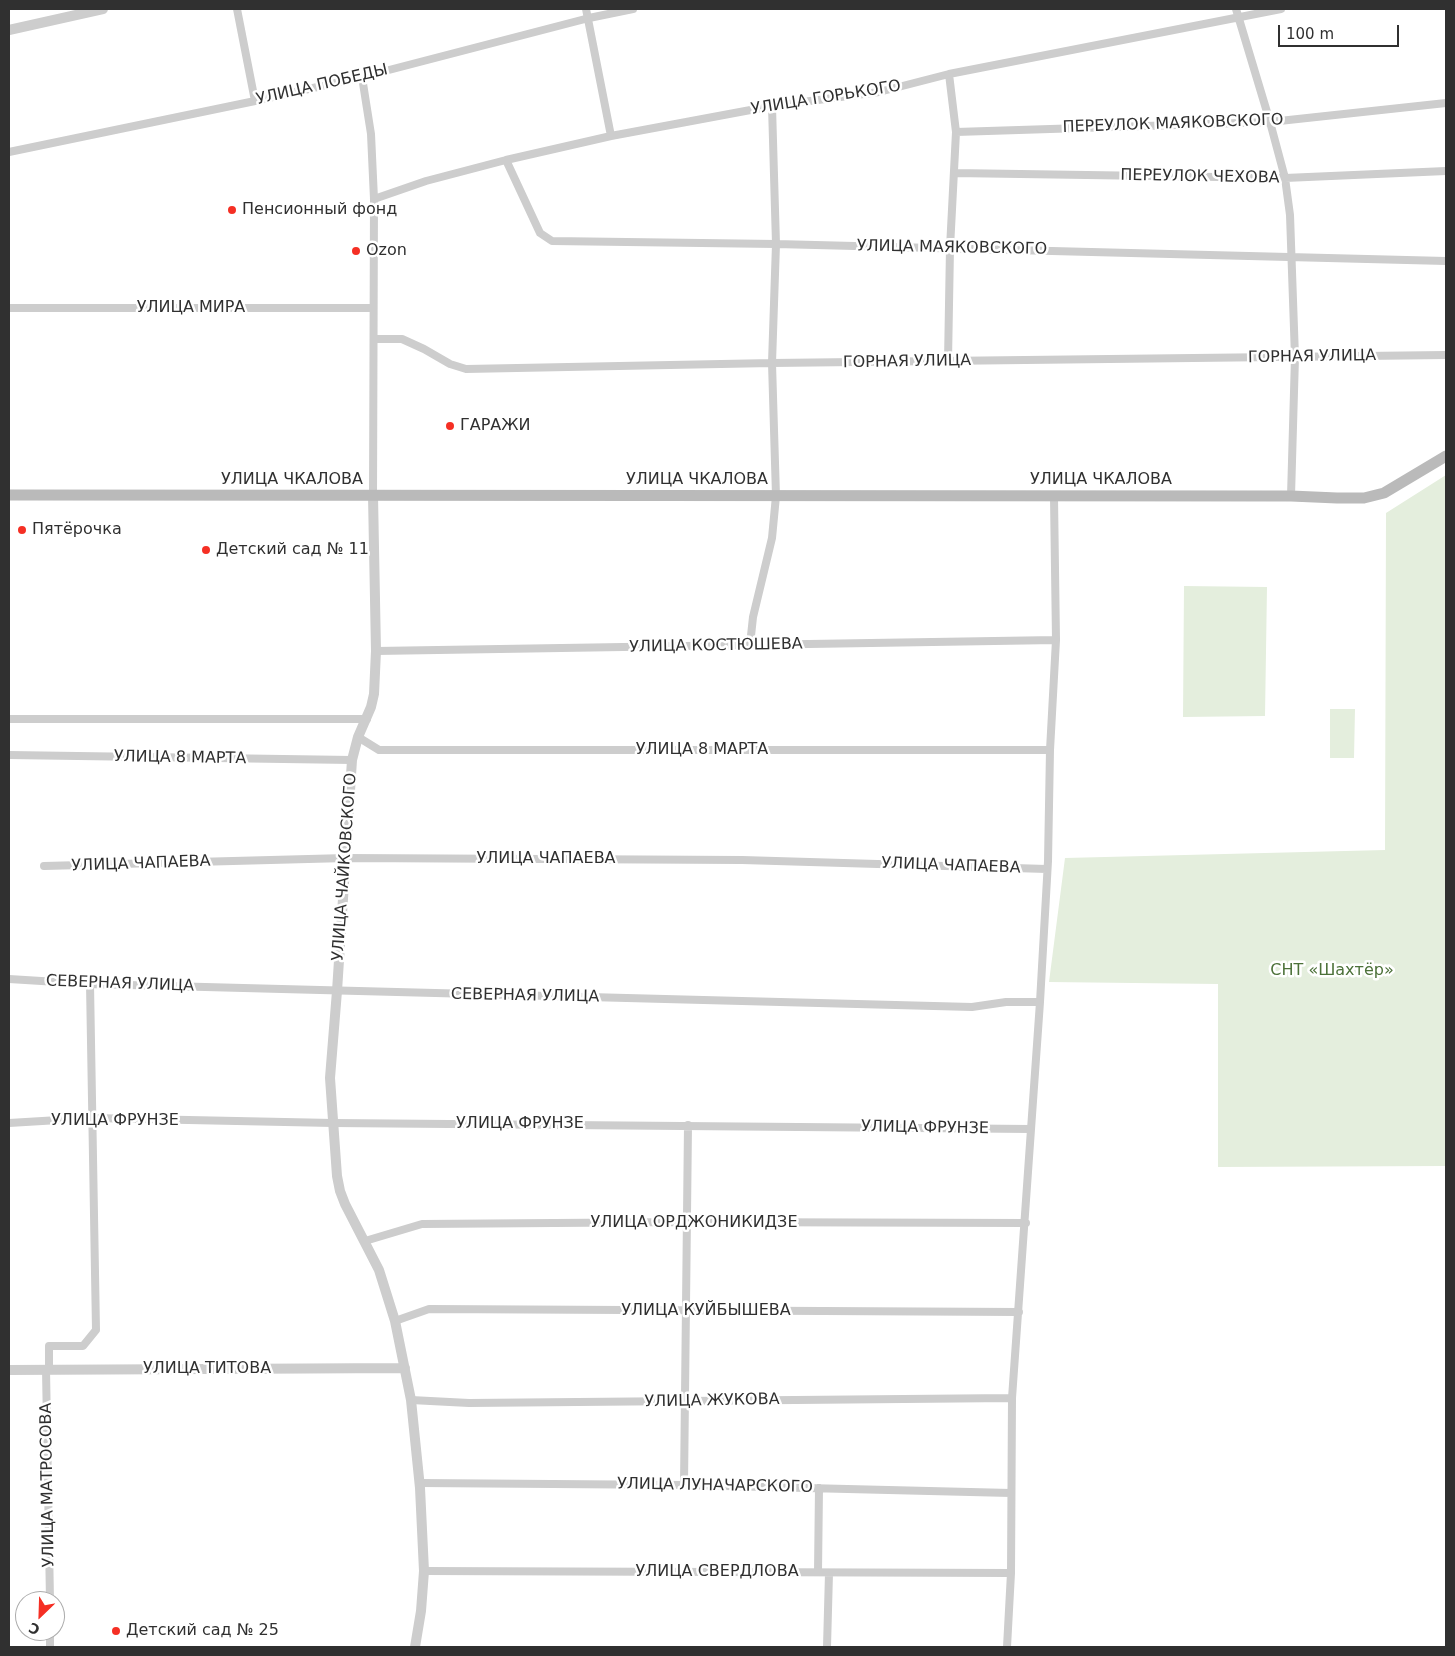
<!DOCTYPE html>
<meta charset="utf-8">
<style>
body{margin:0}
#map{position:relative;width:1455px;height:1656px;overflow:hidden;background:#fff;font-family:"DejaVu Sans",sans-serif}
canvas{display:block}
.frame{position:absolute;inset:0;border:10px solid #303030;pointer-events:none}
.north{position:absolute;left:15px;top:1591px;width:50px;height:50px;box-sizing:border-box;background:#fff;border:1px solid #acacac;border-radius:50%;rotate:204deg;font-size:14px;font-weight:700;line-height:20px;text-align:center;color:#303030}
.north::after{content:'';display:block;margin:auto;width:18px;height:22px;background:#f52f24;clip-path:polygon(50% 0,100% 100%,50% 72%,0 100%)}
.scale{position:absolute;left:1278px;top:25px;width:121px;height:22px;box-sizing:border-box;border:2px solid #303030;border-top:0;padding-left:6px;font-size:15px;line-height:18px;white-space:nowrap;color:#303030;-webkit-text-stroke:4px #fff;paint-order:stroke}
</style>
<div id="map">
<canvas width="1455" height="1656"></canvas>
<div class="frame"></div>
<div class="north">С</div>
<div class="scale">100 m</div>
</div>
<script>
const ctx = document.querySelector('canvas').getContext('2d');
ctx.lineJoin = 'round';
function fill(path, color) { ctx.fillStyle = color; ctx.fill(path, 'evenodd'); }
const shape = rows => new Path2D(rows.map(r => 'M' + r).join(''));
function stroke(path, color, width, dash) { ctx.strokeStyle = color; ctx.lineWidth = width; ctx.lineCap = dash ? 'butt' : 'round'; ctx.setLineDash(dash || []); ctx.stroke(path); }
function label(font, color, halo, rows, align = 'center') {
  ctx.font = font + ' "DejaVu Sans",sans-serif'; ctx.lineWidth = 5; ctx.setLineDash([]); ctx.textBaseline = 'middle'; ctx.strokeStyle = halo; ctx.fillStyle = color; for (const [text, x, y, turn = 0] of rows) {
    ctx.save(); ctx.translate(x, y); ctx.rotate((+turn || 0) * Math.PI / 180); ctx.textAlign = isNaN(turn) ? turn : align; if (halo) ctx.strokeText(text, 0, 0); ctx.fillText(text, 0, 0); ctx.restore();
  }
}
fill(shape([
 [1446,475,1446,1166,1218,1167,1218,984,1049,982,1065,858,1385,850,1386,513],
 [1184,586,1267,587,1265,716,1183,717],
 [1330,709,1355,709,1354,758,1330,758]
]), '#e4eedd');
stroke(shape([
 [237,9,255,101],
 [586,9,611,136],
 [1236,9,1270,122,1285,178,1290,215,1295,357,1291,496],
 [949,74,956,132,1270,122,1446,103],
 [362,77,371,134,374,199,373,496],
 [9,152,255,101,362,77,589,18,633,9],
 [506,160,540,233,552,241,776,244,1446,261],
 [954,173,1285,178,1446,171],
 [374,199,426,181,506,160,611,136,772,106,879,92,949,74,1281,9],
 [9,308,373,308],
 [375,339,402,339,424,349,450,364,466,369,772,363,1446,355],
 [948,361,950,248,956,132],
 [750,645,753,617,772,538,776,496,772,363,776,244,772,106],
 [376,651,1056,640],
 [9,719,367,719],
 [358,737,379,750,1050,750],
 [9,755,352,760],
 [44,866,346,858,742,860,1047,869],
 [9,979,90,984,972,1007,1006,1002,1040,1002],
 [9,1123,92,1118,333,1123,1031,1129],
 [365,1241,422,1224,686,1222,1026,1223],
 [395,1321,429,1309,1019,1312],
 [46,1369,50,1601],
 [49,1369,49,1346,83,1346,96,1330,90,984],
 [411,1400,469,1403,1012,1398],
 [420,1483,684,1485,1011,1493],
 [684,1485,688,1125],
 [424,1571,1011,1573],
 [818,1572,819,1488],
 [50,1631,50,1647],
 [827,1647,829,1573],
 [1007,1647,1011,1573,1012,1398,1040,1002,1048,861,1050,750,1056,640,1054,497]
]), '#cdcdcd', 8);
stroke(shape([
 [9,30,103,9],
 [373,496,376,651,374,694,371,707,358,737,352,760,337,991,330,1078,337,1176,340,1191,345,1204,379,1270,395,1321,411,1400,420,1488,424,1571,421,1611,415,1647],
 [9,1370,405,1368]
]), '#cdcdcd', 10);
stroke(shape([
 [9,495,1291,496,1337,498,1364,498,1384,493,1446,456]
]), '#bababa', 11);
for (const [x, y, r, color] of [
 [232,210,5,"#f52f24"],
 [356,251,5,"#f52f24"],
 [450,426,5,"#f52f24"],
 [22,530,5,"#f52f24"],
 [206,550,5,"#f52f24"],
 [116,1631,5,"#f52f24"]
]) { const dot = new Path2D(); dot.arc(x, y, r, 0, 2 * Math.PI); ctx.fillStyle = color; ctx.fill(dot); stroke(dot, '#fff', 2); }
label('16px', '#303030', '#fff', [
 ["УЛИЦА ПОБЕДЫ",322,85,-13],
 ["УЛИЦА ГОРЬКОГО",826,98,-9],
 ["ПЕРЕУЛОК МАЯКОВСКОГО",1173,124,-2],
 ["ПЕРЕУЛОК ЧЕХОВА",1200,177,1],
 ["УЛИЦА МАЯКОВСКОГО",952,248,1],
 ["УЛИЦА МИРА",191,308],
 ["ГОРНАЯ УЛИЦА",1312,357,-1],
 ["ГОРНАЯ УЛИЦА",907,362,-1],
 ["УЛИЦА ЧКАЛОВА",292,480],
 ["УЛИЦА ЧКАЛОВА",697,480],
 ["УЛИЦА ЧКАЛОВА",1101,480],
 ["УЛИЦА КОСТЮШЕВА",716,646,-1],
 ["УЛИЦА 8 МАРТА",702,750],
 ["УЛИЦА 8 МАРТА",180,758,1],
 ["УЛИЦА ЧАПАЕВА",546,859],
 ["УЛИЦА ЧАПАЕВА",141,864,-2],
 ["УЛИЦА ЧАПАЕВА",951,866,2],
 ["УЛИЦА ЧАЙКОВСКОГО",345,867,-86],
 ["СЕВЕРНАЯ УЛИЦА",120,984,2],
 ["СЕВЕРНАЯ УЛИЦА",525,996,1],
 ["УЛИЦА ФРУНЗЕ",115,1121],
 ["УЛИЦА ФРУНЗЕ",520,1124],
 ["УЛИЦА ФРУНЗЕ",925,1128,1],
 ["УЛИЦА ОРДЖОНИКИДЗЕ",694,1223],
 ["УЛИЦА КУЙБЫШЕВА",706,1311],
 ["УЛИЦА ТИТОВА",207,1369],
 ["УЛИЦА ЖУКОВА",712,1401,-1],
 ["УЛИЦА МАТРОСОВА",48,1485,-91],
 ["УЛИЦА ЛУНАЧАРСКОГО",715,1486,1],
 ["УЛИЦА СВЕРДЛОВА",717,1572]
]);
label('16px', '#303030', '#fff', [
 ["Пенсионный фонд",242,210],
 ["Ozon",366,251],
 ["ГАРАЖИ",460,426],
 ["Пятёрочка",32,530],
 ["Детский сад № 11",216,550],
 ["Детский сад № 25",126,1631]
], 'left');
label('16px', '#4c7139', '#fff', [
 ["СНТ «Шахтёр»",1332,971]
]);
</script>
